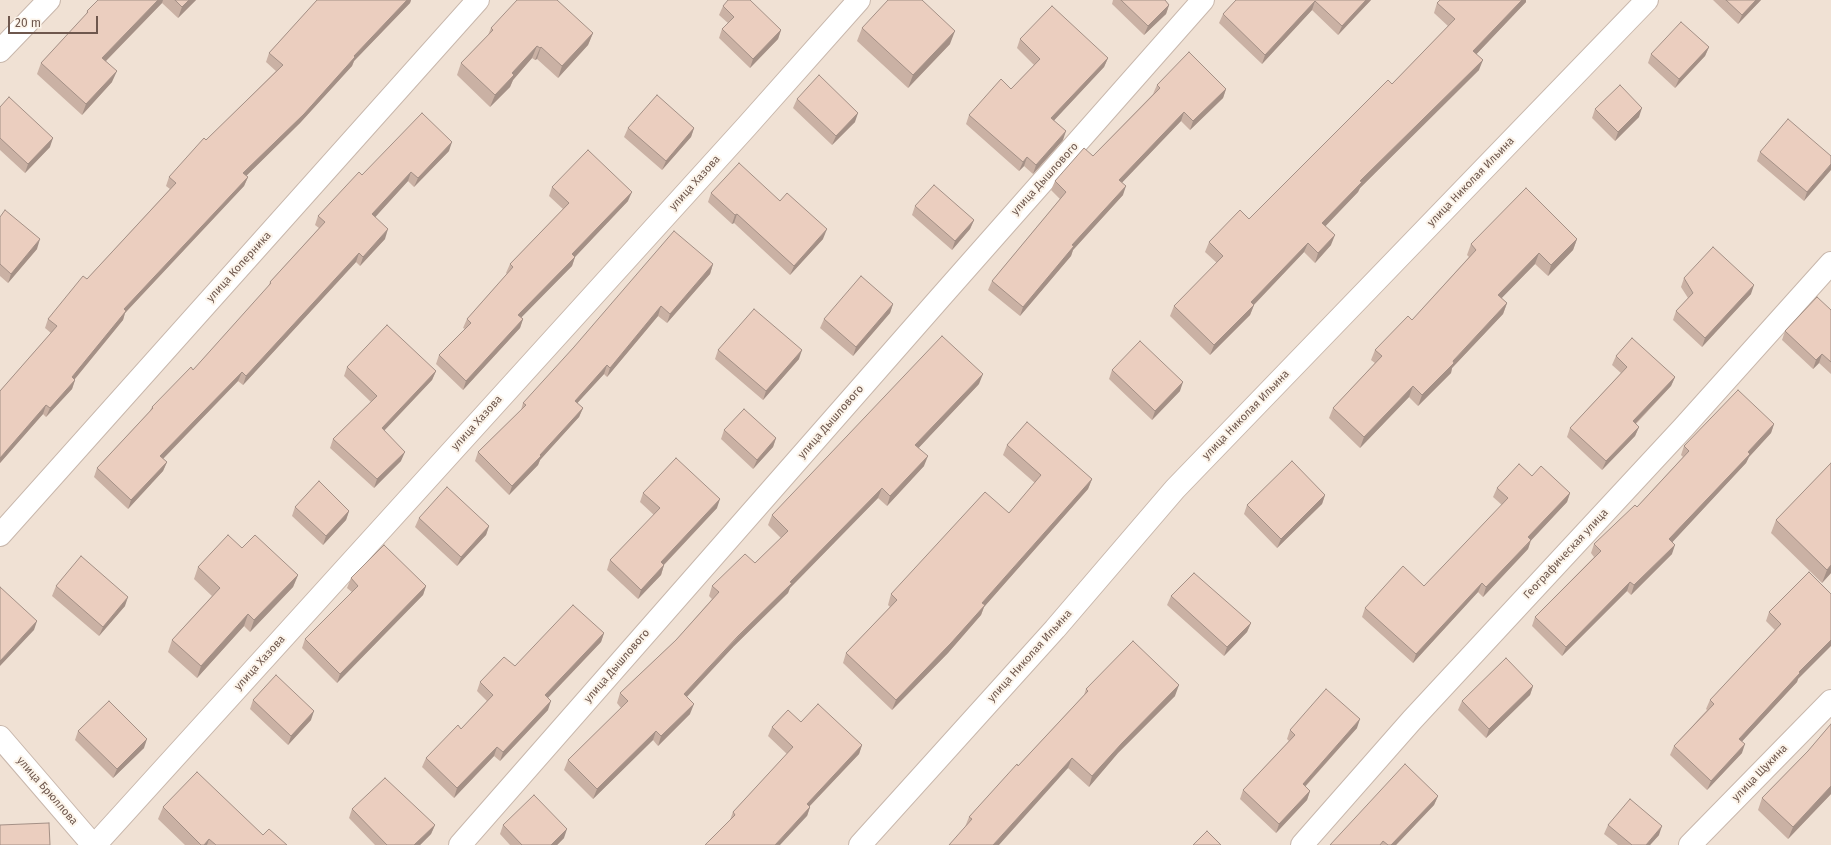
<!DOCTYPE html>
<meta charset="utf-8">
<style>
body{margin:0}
#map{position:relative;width:1831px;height:845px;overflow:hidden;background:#f9f0e4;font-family:"Fira Sans",sans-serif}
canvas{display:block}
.scale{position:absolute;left:8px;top:16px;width:90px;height:18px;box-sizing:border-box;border:2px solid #6e574d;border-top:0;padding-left:5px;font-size:12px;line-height:14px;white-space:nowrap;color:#6e574d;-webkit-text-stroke:3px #fcf4ea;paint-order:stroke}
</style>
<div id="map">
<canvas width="1831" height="845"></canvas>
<div class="scale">20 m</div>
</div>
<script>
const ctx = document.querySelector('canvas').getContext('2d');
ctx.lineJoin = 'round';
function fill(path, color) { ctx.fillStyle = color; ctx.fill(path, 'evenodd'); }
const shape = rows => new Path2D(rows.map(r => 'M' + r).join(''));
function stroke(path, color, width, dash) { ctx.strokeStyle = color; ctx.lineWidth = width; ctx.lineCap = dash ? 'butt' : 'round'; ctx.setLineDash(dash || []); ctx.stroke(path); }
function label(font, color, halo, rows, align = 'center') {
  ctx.font = font + ' "Fira Sans",sans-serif'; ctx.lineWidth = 4; ctx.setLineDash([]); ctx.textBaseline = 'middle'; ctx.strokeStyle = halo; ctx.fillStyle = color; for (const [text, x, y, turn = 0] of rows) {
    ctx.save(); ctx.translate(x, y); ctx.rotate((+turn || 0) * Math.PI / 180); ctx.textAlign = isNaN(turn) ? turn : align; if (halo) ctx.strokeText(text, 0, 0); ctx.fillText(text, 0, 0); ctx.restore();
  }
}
fill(shape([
 [0,0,1831,0,1831,845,0,845]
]), '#f0e1d4');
const street = shape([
 [0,51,49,0],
 [0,535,478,0],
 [0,737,93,845],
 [95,845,747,126,859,0],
 [460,845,939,299,1203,0],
 [860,845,1055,629,1175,489,1647,0],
 [1302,845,1412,720,1683,428,1831,263],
 [1690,845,1831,701]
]);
stroke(street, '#c8b7ac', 24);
stroke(street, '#fff', 22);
fill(shape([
 [98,0,196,0,178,18,162,3,106,61,112,82,82,115,37,74,41,63,86,15,87,11],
 [317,0,411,0,410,3,354,61,352,66,300,123,246,176,248,177,244,186,125,313,123,320,75,379,75,380,72,389,46,417,43,414,0,463,0,391,51,333,45,328,48,319,87,279,170,189,166,186,169,177,276,71,266,62,269,53],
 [1113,0,1165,0,1169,5,1166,14,1144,35,1112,4],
 [1236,0,1371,0,1338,35,1312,10,1262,64,1219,23,1223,14],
 [1713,0,1761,0,1738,24],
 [1526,2,1476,54,1479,70,1360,188,1358,192,1325,226,1331,245,1315,263,1304,252,1254,305,1250,315,1210,355,1170,316,1174,306,1217,263,1205,252,1209,242,1249,219,1392,84,1448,26,1434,13,1437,3],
 [723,6,781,30,778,39,750,68,719,38,722,29,728,23,719,15],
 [491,28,593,33,588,45,558,78,537,59,535,60,532,58,513,80,510,87,490,107,457,75,461,63,488,35],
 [862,28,950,44,908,88,857,41],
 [1020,39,1108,58,1104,67,1054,120,1063,140,1033,174,1024,166,1019,171,966,124,969,115,1011,89,1034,65,1017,48],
 [1709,47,1705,56,1675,88,1648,63,1651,54],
 [1157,85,1226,89,1223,98,1190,130,1181,121,1122,182,1123,195,1073,250,1071,256,1020,316,988,290,992,281,1060,199,1051,190,1055,181,1093,156,1153,94],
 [797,99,855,122,832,145,793,108],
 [0,107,50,147,25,173,0,150],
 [1595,109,1639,117,1615,141,1592,118],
 [628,128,694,128,691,137,662,170,624,137],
 [449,151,414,187,408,181,375,217,385,239,360,266,356,262,243,385,238,381,163,459,167,462,163,471,128,509,94,477,97,468,149,412,152,407,193,370,268,287,270,282,319,228,315,225,318,216,362,175],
 [1760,152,1831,156,1804,201,1757,161],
 [552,187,628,201,575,257,572,266,521,317,523,319,520,328,463,390,436,364,439,355,465,329,463,328,467,319,507,274,506,273,510,264,563,209,549,196],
 [711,193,780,201,823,239,790,275,734,223,732,224,708,202],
 [915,206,974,220,970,229,952,250,912,215],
 [0,217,37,249,8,283,0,276],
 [1577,239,1573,250,1548,276,1535,264,1501,298,1507,303,1503,314,1452,368,1451,373,1418,406,1409,397,1360,448,1329,418,1333,408,1375,363,1371,360,1375,350,1412,320,1469,257,1467,255,1471,244],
 [713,264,710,274,667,323,658,316,607,377,604,374,577,403,583,408,579,417,540,460,538,465,509,495,475,461,478,452,521,410,523,403],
 [1684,278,1751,294,1702,347,1673,320,1676,311,1688,298,1681,287],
 [893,304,890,313,853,356,820,328,824,319],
 [1831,310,1831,374,1819,363,1813,369,1782,340,1785,331],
 [718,350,799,359,763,400,715,359],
 [1616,356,1675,377,1671,386,1636,424,1639,427,1635,436,1602,470,1567,437,1570,428,1621,373,1612,365],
 [347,367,436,371,432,380,384,431,401,461,374,488,330,448,333,439,371,402,344,376],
 [1112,370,1180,391,1152,420,1109,379],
 [979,384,918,448,924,466,887,506,878,498,790,588,788,593,734,646,687,697,690,714,658,746,653,740,593,799,564,770,568,760,621,708,617,703,620,693,676,640,712,599,709,596,712,586,755,563,781,538,768,525,772,515],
 [1774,424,1771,433,1749,457,1746,463,1672,542,1672,554,1631,595,1627,591,1562,656,1532,626,1535,617,1594,557,1591,553,1594,544,1637,507,1683,457,1681,455,1684,446],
 [724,430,776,438,773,447,753,469,721,439],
 [1007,445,1092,479,1088,489,984,607,981,615,948,653,892,710,843,663,846,653,890,607,888,605,891,594,1009,513,1035,483,1003,455],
 [1831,463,1831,573,1822,583,1771,533,1776,520],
 [1532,476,1570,493,1567,502,1531,540,1528,549,1483,597,1478,592,1413,663,1362,617,1365,608,1424,586,1502,505,1493,497,1497,488],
 [643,493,717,508,664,565,661,575,638,599,607,570,610,560,654,515,640,502],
 [1325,495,1322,504,1277,548,1244,514,1247,505],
 [295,507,349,511,346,520,323,545,292,516],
 [419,518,489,526,486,535,457,566,415,527],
 [242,548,298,575,293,587,250,632,244,626,197,678,168,652,172,640,212,596,194,579,198,567],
 [1809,572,1798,679,1797,682,1742,741,1742,753,1707,790,1670,755,1674,746,1707,710,1706,709,1710,700,1775,630,1766,621,1769,612],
 [351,578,426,586,423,595,337,683,302,648,305,639,352,592,347,588],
 [56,586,125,606,99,636,52,596],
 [1171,596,1251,623,1247,632,1224,656,1167,605],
 [604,633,601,642,548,698,548,710,500,761,494,756,454,798,422,767,426,758,461,729,487,701,477,691,480,682,515,666],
 [1533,686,1530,695,1486,738,1458,710,1462,701],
 [1086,689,1175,696,1118,753,1089,787,1068,768,965,827,969,817,1018,766,1084,695],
 [253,700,311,720,288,745,250,709],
 [801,722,862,745,859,754,809,807,810,807,807,816,730,820,733,812,787,754,768,736,772,727],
 [1831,724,1831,794,1788,839,1758,810,1762,798,1808,751],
 [1357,728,1305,787,1310,791,1307,800,1276,833,1240,799,1243,790,1289,741,1287,739,1290,730],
 [78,731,144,748,113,778,75,740],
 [1438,796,1434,805,1396,845,1330,845],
 [163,807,263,835,287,845,185,845,158,819],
 [352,809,435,825,431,834,420,845,375,845,349,818],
 [503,825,564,838,557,845,510,845,500,834],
 [1608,825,1659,835,1650,845,1618,845,1604,834]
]), '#cab1a4');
fill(shape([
 [158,0,163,0,162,3,98,69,102,58],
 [189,0,196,0,178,18,182,7],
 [407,0,411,0,410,3,354,61,352,66,300,123,240,182,243,173,354,56],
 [1366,0,1371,0,1338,35,1342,26],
 [1522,0,1526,0,1526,2,1470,61,1473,51],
 [1756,0,1761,0,1738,24,1742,15],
 [1315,1,1312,10,1262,64,1265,55],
 [1169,5,1166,14,1144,35,1148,26],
 [781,30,778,39,750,68,753,59],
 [955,31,950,44,908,88,913,75],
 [593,33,588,45,558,78,562,66],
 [537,46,532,58,513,80,510,87,490,107,495,95,512,73],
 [541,47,537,59,535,60,540,48],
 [1709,47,1705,56,1675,88,1679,79],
 [1108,58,1104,67,1048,127,1051,118],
 [1483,60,1479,70,1360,188,1358,192,1319,233,1322,223,1360,181],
 [117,71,112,82,82,115,86,104],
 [1226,89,1223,98,1190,130,1193,121],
 [1642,108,1639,117,1615,141,1618,132],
 [1184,112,1181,121,1116,189,1119,180],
 [858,113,855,122,832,145,836,136],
 [694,128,691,137,662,170,666,161],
 [1066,131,1063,140,1033,174,1036,165],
 [53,138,50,147,25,173,28,164],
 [452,142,449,151,414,187,418,178],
 [1027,157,1024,166,1019,171,1023,162],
 [1831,164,1831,170,1804,201,1807,192],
 [411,172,408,181,369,224,372,214],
 [248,177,244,186,125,313,123,320,69,386,72,377,124,309],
 [1126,186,1123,195,1073,250,1071,256,1020,316,1023,307,1072,245],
 [632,192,628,201,575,257,572,266,515,324,518,315,572,254],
 [737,214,734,223,732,224,735,215],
 [974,220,970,229,952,250,955,241],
 [388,229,385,239,360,266,363,257],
 [827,229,823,239,790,275,794,266],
 [1335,235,1331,245,1315,263,1318,253],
 [40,239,37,249,8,283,11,274],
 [1577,239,1573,250,1548,276,1551,265],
 [1308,243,1304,252,1247,312,1251,302],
 [359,253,356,262,243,385,246,376],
 [1539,253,1535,264,1494,306,1498,295],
 [713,264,710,274,667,323,670,314],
 [1754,285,1751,294,1702,347,1705,338],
 [1507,303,1503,314,1452,368,1451,373,1418,406,1422,395],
 [893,304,890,313,853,356,856,347],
 [1254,305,1250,315,1210,355,1214,345],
 [661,306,658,316,607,377,610,368],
 [523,319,520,328,463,390,466,381],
 [802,350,799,359,763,400,766,391],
 [1822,354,1819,363,1813,369,1816,360],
 [607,365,604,374,571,410,575,401],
 [436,371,432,380,378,437,382,428],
 [242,372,238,381,157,465,160,456],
 [983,374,979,384,912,455,915,445],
 [1675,377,1671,386,1629,430,1633,421],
 [75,380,72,389,46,417,50,408],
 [1183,382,1180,391,1152,420,1155,411],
 [1413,386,1409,397,1360,448,1364,437],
 [46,405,43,414,0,463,0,458],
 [583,408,579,417,540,460,538,465,509,495,512,486],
 [1774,424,1771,433,1749,457,1746,463,1666,549,1669,539,1748,452],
 [1639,427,1635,436,1602,470,1606,461],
 [776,438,773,447,753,469,757,460],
 [405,452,401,461,374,488,377,479],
 [928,456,924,466,887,506,890,496],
 [167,462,163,471,128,509,131,500],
 [1092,479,1088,489,984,607,981,615,948,653,892,710,896,700],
 [882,488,878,498,790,588,788,593,734,646,680,704,684,694,790,582],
 [1570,493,1567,502,1525,547,1528,537],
 [1325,495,1322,504,1277,548,1281,539],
 [720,499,717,508,658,571,661,562],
 [349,511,346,520,323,545,326,536],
 [489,526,486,535,457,566,461,557],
 [1531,540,1528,549,1483,597,1486,587],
 [1675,545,1672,554,1631,595,1634,585],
 [664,565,661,575,638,599,641,590],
 [1831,565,1831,573,1822,583,1827,570],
 [298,575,293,587,250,632,254,620],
 [1630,582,1627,591,1562,656,1566,647],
 [1482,583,1478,592,1413,663,1416,654],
 [426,586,423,595,337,683,340,674],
 [128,597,125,606,99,636,103,627],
 [248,614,244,626,197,678,201,666],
 [37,621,34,630,0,666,0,661],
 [1251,623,1247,632,1224,656,1227,647],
 [604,633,601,642,542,704,545,695],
 [1831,640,1831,646,1798,679,1797,682,1736,748,1739,739,1799,672],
 [1179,685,1175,696,1118,753,1089,787,1092,776,1122,743],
 [1533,686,1530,695,1486,738,1489,729],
 [551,701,548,710,500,761,503,752],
 [694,704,690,714,658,746,661,736],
 [314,711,311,720,288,745,291,736],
 [1360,719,1357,728,1299,793,1303,784],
 [656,731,653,740,593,799,597,789],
 [147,739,144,748,113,778,117,769],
 [1745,744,1742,753,1707,790,1711,781],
 [862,745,859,754,803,813,807,804],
 [497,747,494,756,454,798,457,788],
 [1072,758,1068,768,999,845,993,845],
 [1831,786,1831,794,1788,839,1793,827],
 [1310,791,1307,800,1276,833,1279,824],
 [1438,796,1434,805,1396,845,1391,845],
 [810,807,807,816,780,845,775,845],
 [435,825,431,834,420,845,414,845],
 [1662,826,1659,835,1650,845,1646,845],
 [567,829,564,838,557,845,551,845],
 [209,839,207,845,204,845]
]), '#a49086');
const building = shape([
 [98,0,158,0,102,58,117,71,86,104,41,63,88,12,87,11,98,0],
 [175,0,189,0,182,7,175,0],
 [317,0,407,0,354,56,355,57,304,114,243,173,248,177,124,309,126,311,72,377,75,380,50,408,46,405,0,458,0,391,57,326,48,319,83,276,87,279,176,183,169,177,204,138,206,140,283,65,269,53,317,0],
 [517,0,557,0,593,33,562,66,541,47,540,48,537,46,512,73,514,75,495,95,461,63,493,30,491,28,517,0],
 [728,0,750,0,781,30,753,59,722,29,734,17,723,6,728,0],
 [888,0,922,0,955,31,913,75,862,28,888,0],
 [1121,0,1165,0,1169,5,1148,26,1121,0],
 [1236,0,1366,0,1342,26,1315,1,1265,55,1223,14,1236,0],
 [1440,0,1522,0,1473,51,1483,60,1360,181,1362,182,1322,223,1335,235,1318,253,1308,243,1251,302,1254,305,1214,345,1174,306,1223,256,1209,242,1240,210,1249,219,1388,80,1392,84,1455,19,1437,3,1440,0],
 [1726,0,1756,0,1742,15,1726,0],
 [1052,6,1108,58,1051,118,1066,131,1036,165,1027,157,1023,162,969,115,1001,79,1011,89,1040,59,1020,39,1052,6],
 [1681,22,1709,47,1679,79,1651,54,1681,22],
 [1189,52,1226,89,1193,121,1184,112,1119,180,1126,186,1072,245,1074,246,1023,307,992,281,1066,192,1055,181,1084,148,1093,156,1160,88,1157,85,1189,52],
 [819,75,858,113,836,136,797,99,819,75],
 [1620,85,1642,108,1618,132,1595,109,1620,85],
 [657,95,694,128,666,161,628,128,657,95],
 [9,97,53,138,28,164,0,138,0,107,9,97],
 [422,113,452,142,418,178,411,172,372,214,388,229,363,257,359,253,246,376,242,372,160,456,167,462,131,500,97,468,153,408,152,407,191,367,193,370,271,283,270,282,325,222,318,216,359,172,362,175,422,113],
 [1788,119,1831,156,1831,164,1807,192,1760,152,1788,119],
 [588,150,632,192,572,254,575,257,518,315,523,319,466,381,439,355,471,323,467,319,513,267,510,264,569,203,552,187,588,150],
 [739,163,780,201,787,193,827,229,794,266,737,214,735,215,711,193,739,163],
 [934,185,974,220,955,241,915,206,934,185],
 [1526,188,1577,239,1551,265,1539,253,1498,295,1507,303,1453,361,1454,363,1422,395,1413,386,1364,437,1333,408,1382,356,1375,350,1408,316,1412,320,1476,250,1471,244,1526,188],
 [5,210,40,239,11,274,0,264,0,217,5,210],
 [674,231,713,264,670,314,661,306,610,368,607,365,575,401,583,408,540,455,541,456,512,486,478,452,526,405,523,403,574,347,674,231],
 [1713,247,1754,285,1705,338,1676,311,1693,293,1684,278,1713,247],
 [861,276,893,304,856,347,824,319,861,276],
 [1817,297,1831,310,1831,362,1822,354,1816,360,1785,331,1817,297],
 [754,309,802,350,766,391,718,350,754,309],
 [387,325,436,371,382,428,405,452,377,479,333,439,377,396,347,367,387,325],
 [942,336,983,374,915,445,928,456,890,496,882,488,790,582,792,583,738,636,684,694,694,704,661,736,656,731,597,789,568,760,628,701,620,693,676,640,719,592,712,586,745,554,755,563,788,531,772,515,942,336],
 [1632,338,1675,377,1633,421,1639,427,1606,461,1570,428,1627,367,1616,356,1632,338],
 [1140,341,1183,382,1155,411,1112,370,1140,341],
 [1738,390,1774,424,1748,452,1750,454,1669,539,1675,545,1634,585,1630,582,1566,647,1535,617,1601,551,1594,544,1635,505,1637,507,1689,451,1684,446,1738,390],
 [744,409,776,438,757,460,724,430,744,409],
 [1027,422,1092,479,982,603,985,605,951,643,896,700,846,653,897,600,891,594,985,492,1009,513,1041,475,1007,445,1027,422],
 [676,458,720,499,661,562,664,565,641,590,610,560,660,508,643,493,676,458],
 [1292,461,1325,495,1281,539,1247,505,1292,461],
 [1831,463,1831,565,1827,570,1776,520,1831,463],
 [1519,464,1532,476,1541,466,1570,493,1528,537,1531,540,1486,587,1482,583,1416,654,1365,608,1403,566,1424,586,1508,498,1497,488,1519,464],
 [319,481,349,511,326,536,295,507,319,481],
 [447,487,489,526,461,557,419,518,447,487],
 [228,535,242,548,255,535,298,575,254,620,248,614,201,666,172,640,220,588,198,567,228,535],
 [384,545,426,586,340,674,305,639,358,586,351,578,384,545],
 [81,556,128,597,103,627,56,586,81,556],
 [1809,572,1831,594,1831,640,1799,672,1800,673,1739,739,1745,744,1711,781,1674,746,1714,704,1710,700,1781,624,1769,612,1809,572],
 [1194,573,1251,623,1227,647,1171,596,1194,573],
 [0,587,37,621,0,661,0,587],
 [573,605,604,633,545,695,551,701,503,752,497,747,457,788,426,758,458,725,461,729,493,695,480,682,504,657,515,666,573,605],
 [1133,641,1179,685,1122,743,1092,776,1072,758,993,845,949,845,972,819,969,817,1017,764,1018,766,1088,691,1086,689,1133,641],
 [1506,658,1533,686,1489,729,1462,701,1506,658],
 [276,675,314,711,291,736,253,700,276,675],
 [1326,689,1360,719,1303,784,1310,791,1279,824,1243,790,1295,735,1290,730,1326,689],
 [109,701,147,739,117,769,78,731,109,701],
 [818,704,862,745,807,804,810,807,775,845,705,845,735,815,733,812,793,747,772,727,788,710,801,722,818,704],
 [1831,724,1831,786,1793,827,1762,798,1808,751,1831,724],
 [1405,764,1438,796,1391,845,1388,845,1383,841,1380,845,1330,845,1405,764],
 [197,772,263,835,269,829,287,845,216,845,209,839,204,845,201,845,163,807,197,772],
 [385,778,435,825,414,845,387,845,352,809,385,778],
 [534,795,567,829,551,845,522,845,503,825,534,795],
 [1630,799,1662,826,1646,845,1632,845,1608,825,1630,799],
 [49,823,50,845,0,845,0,825,49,823],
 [1207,831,1221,845,1193,845,1207,831]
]);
fill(building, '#ebcebf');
stroke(building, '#a49086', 1);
label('11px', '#6e574d', '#fcf4ea', [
 ["улица Дышлового",1045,179,-48],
 ["улица Николая Ильина",1471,182,-46],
 ["улица Хазова",695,183,-48],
 ["улица Коперника",239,267,-48],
 ["улица Николая Ильина",1246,415,-46],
 ["улица Дышлового",831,422,-49],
 ["улица Хазова",477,423,-48],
 ["Географическая улица",1566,554,-47],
 ["улица Николая Ильина",1030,656,-48],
 ["улица Хазова",260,663,-48],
 ["улица Дышлового",617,666,-49],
 ["улица Щукина",1760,773,-46],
 ["улица Брюллова",47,791,49]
]);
</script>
